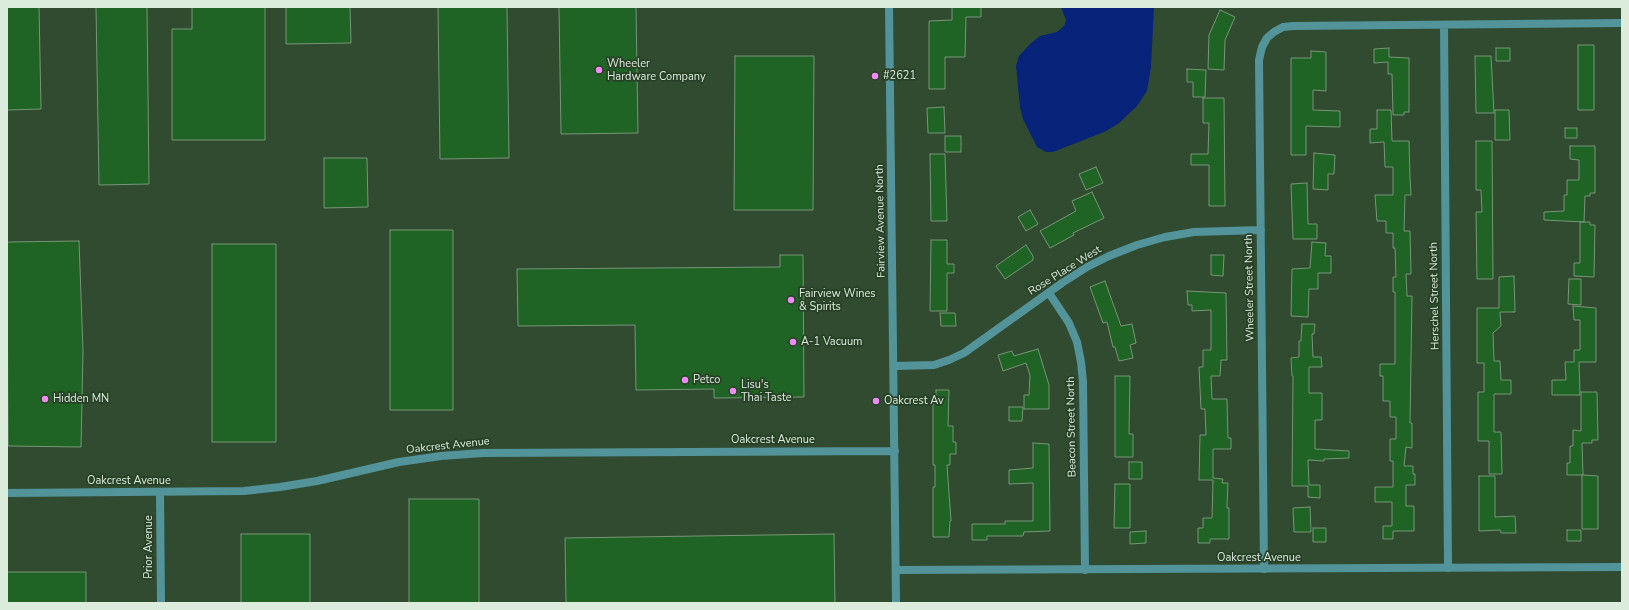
<!DOCTYPE html>
<style>
body{margin:0}
#map{position:relative;width:1629px;height:610px;overflow:hidden;background:#314b31;font-family:"Nunito Sans",sans-serif}
canvas{display:block}
.frame{position:absolute;inset:0;border:8px solid #dcecdc;pointer-events:none}
</style>
<div id="map">
<canvas width="1629" height="610"></canvas>
<div class="frame"></div>
</div>
<script>
const ctx = document.querySelector('canvas').getContext('2d');
ctx.lineJoin = 'round';
function fill(path, color) { ctx.fillStyle = color; ctx.fill(path, 'evenodd'); }
const shape = rows => new Path2D(rows.map(r => 'M' + r).join(''));
function stroke(path, color, width, dash) { ctx.strokeStyle = color; ctx.lineWidth = width; ctx.lineCap = dash ? 'butt' : 'round'; ctx.setLineDash(dash || []); ctx.stroke(path); }
function label(font, color, halo, rows, align = 'center') {
  ctx.font = font + ' "Nunito Sans",sans-serif'; ctx.lineWidth = 3.5; ctx.setLineDash([]); ctx.textBaseline = 'middle'; ctx.strokeStyle = halo; ctx.fillStyle = color; for (const [text, x, y, turn = 0] of rows) {
    ctx.save(); ctx.translate(x, y); ctx.rotate((+turn || 0) * Math.PI / 180); ctx.textAlign = isNaN(turn) ? turn : align; if (halo) ctx.strokeText(text, 0, 0); ctx.fillText(text, 0, 0); ctx.restore();
  }
}
fill(shape([
 [1061,7,1154,7,1151,67,1147,91,1137,106,1118,124,1104,132,1053,152,1046,152,1037,147,1023,119,1020,107,1016,66,1019,56,1031,43,1040,36,1057,32,1064,26,1066,20]
]), '#07247a');
const building = shape([
 [7,7,39,7,41,109,7,110,7,7],
 [96,7,147,7,149,184,99,185,96,7],
 [192,7,265,7,265,140,172,140,172,29,192,29,192,7],
 [286,7,350,7,351,43,286,44,286,7],
 [438,7,507,7,509,158,440,159,438,7],
 [559,7,636,7,638,133,561,134,559,7],
 [952,7,981,7,981,17,966,17,965,57,945,57,945,89,929,89,929,21,952,20,952,7],
 [1220,10,1235,17,1225,40,1224,70,1208,69,1209,35,1220,10],
 [1578,45,1594,45,1594,110,1578,110,1578,45],
 [1389,48,1389,57,1409,58,1409,112,1404,112,1404,115,1393,115,1392,74,1388,74,1388,62,1374,63,1374,49,1389,48],
 [1496,48,1510,48,1510,61,1496,61,1496,48],
 [1311,51,1326,52,1326,91,1313,90,1313,110,1340,111,1340,127,1306,126,1306,155,1291,155,1291,58,1311,58,1311,51],
 [735,56,814,56,813,210,734,210,735,56],
 [1475,56,1491,56,1494,113,1476,113,1475,56],
 [1187,69,1206,70,1205,97,1193,97,1193,82,1187,82,1187,69],
 [1203,98,1224,98,1225,206,1209,206,1209,165,1191,165,1191,154,1208,154,1209,123,1203,123,1203,98],
 [944,107,945,133,928,133,927,108,944,107],
 [1377,110,1391,110,1392,141,1409,141,1410,178,1411,195,1405,195,1404,231,1410,231,1411,274,1406,274,1407,296,1412,296,1410,423,1412,423,1412,448,1406,447,1404,466,1413,466,1413,474,1415,474,1415,485,1406,485,1406,506,1414,506,1414,531,1393,531,1393,539,1383,539,1383,526,1392,526,1392,502,1375,502,1375,487,1393,487,1393,461,1390,461,1390,439,1396,439,1396,417,1390,417,1390,401,1383,401,1383,376,1380,376,1380,364,1395,364,1395,292,1393,292,1393,277,1396,277,1395,248,1393,248,1393,233,1386,233,1386,221,1377,221,1375,195,1393,195,1393,167,1385,167,1384,142,1370,143,1370,129,1377,129,1377,110],
 [1495,110,1509,110,1510,140,1495,140,1495,110],
 [1565,128,1577,128,1577,138,1565,138,1565,128],
 [945,136,961,136,961,152,945,152,945,136],
 [1476,141,1492,141,1493,279,1477,279,1476,212,1482,212,1481,190,1476,190,1476,141],
 [1570,146,1595,146,1595,193,1590,193,1590,196,1585,196,1584,222,1544,220,1544,212,1564,211,1564,195,1567,195,1567,180,1579,180,1579,160,1570,159,1570,146],
 [1314,153,1335,155,1334,174,1328,174,1328,190,1313,189,1314,153],
 [930,154,945,154,947,221,931,221,930,154],
 [324,158,367,158,368,207,324,208,324,158],
 [1096,167,1103,183,1086,190,1079,174,1096,167],
 [1307,183,1308,224,1317,224,1317,239,1293,239,1291,184,1307,183],
 [1092,192,1104,218,1073,233,1074,235,1050,248,1040,231,1076,211,1072,201,1092,192],
 [1030,210,1038,224,1026,231,1018,217,1030,210],
 [1580,222,1590,222,1590,225,1595,225,1594,277,1574,276,1574,263,1580,263,1580,222],
 [390,230,453,230,453,410,390,410,390,230],
 [931,240,947,240,947,264,954,264,954,273,947,273,947,311,930,311,931,240],
 [79,241,83,351,81,447,8,446,7,242,79,241],
 [1312,242,1326,243,1325,256,1331,256,1331,273,1318,273,1318,289,1309,289,1308,317,1291,316,1292,269,1310,268,1312,242],
 [212,244,276,244,276,442,212,442,212,244],
 [1026,245,1033,256,1033,260,1005,279,996,266,1026,245],
 [780,255,803,255,804,397,714,398,714,389,636,390,635,325,518,326,517,269,780,267,780,255],
 [1211,255,1224,255,1223,276,1211,275,1211,255],
 [1514,276,1515,312,1500,312,1501,326,1493,333,1494,361,1500,361,1501,380,1511,380,1511,394,1494,394,1494,432,1501,432,1502,474,1489,474,1489,441,1478,441,1478,392,1484,392,1484,363,1477,363,1477,308,1499,308,1499,277,1514,276],
 [1569,279,1581,279,1581,305,1568,304,1569,279],
 [1105,281,1121,326,1132,324,1136,343,1130,345,1133,358,1119,361,1115,347,1113,347,1107,322,1103,323,1090,287,1105,281],
 [1187,291,1226,293,1227,360,1221,360,1220,376,1211,376,1212,399,1227,399,1228,438,1231,438,1231,449,1213,449,1213,478,1223,479,1222,483,1228,483,1227,508,1229,508,1229,539,1210,539,1210,543,1198,543,1198,528,1203,528,1203,518,1212,518,1213,480,1199,480,1200,435,1206,435,1205,409,1201,409,1199,367,1203,367,1203,350,1211,350,1211,310,1192,311,1192,305,1188,305,1187,291],
 [1573,306,1596,308,1596,362,1579,362,1580,395,1552,395,1552,380,1566,380,1565,362,1574,362,1574,350,1580,350,1580,320,1574,320,1573,306],
 [940,313,955,313,956,326,941,326,940,313],
 [1302,324,1315,324,1314,334,1312,334,1313,357,1321,357,1322,367,1309,367,1309,393,1322,393,1322,420,1315,420,1315,449,1349,451,1349,458,1324,459,1324,461,1308,460,1309,485,1320,485,1320,498,1308,497,1308,486,1292,486,1293,376,1292,376,1291,358,1299,357,1299,341,1301,341,1302,324],
 [1038,349,1049,385,1049,409,1024,409,1024,395,1029,395,1030,375,1026,363,1003,371,998,355,1012,351,1014,356,1038,349],
 [1115,376,1130,376,1129,434,1133,434,1133,457,1115,457,1115,376],
 [936,390,949,390,948,426,953,426,953,442,956,442,956,454,950,454,950,465,947,465,951,521,950,521,949,537,933,537,933,487,935,487,935,465,933,465,933,403,936,403,936,390],
 [1581,392,1597,392,1598,440,1592,440,1592,443,1582,443,1583,475,1567,475,1567,463,1570,463,1570,446,1573,446,1573,430,1581,431,1581,392],
 [1009,407,1023,407,1022,421,1009,421,1009,407],
 [1033,443,1049,444,1050,531,1024,532,1023,536,987,536,987,540,972,540,972,524,1005,524,1005,521,1033,521,1033,483,1009,484,1009,470,1033,468,1033,443],
 [1129,462,1142,462,1142,479,1129,479,1129,462],
 [1582,475,1598,476,1598,529,1582,529,1582,475],
 [1479,476,1495,476,1495,517,1515,516,1516,533,1501,533,1500,530,1479,531,1479,476],
 [1115,484,1130,484,1130,528,1114,528,1115,484],
 [409,499,479,499,479,603,409,603,409,499],
 [1310,507,1311,532,1294,532,1293,508,1310,507],
 [1313,528,1326,528,1326,542,1313,542,1313,528],
 [1567,530,1581,530,1581,541,1567,541,1567,530],
 [1146,531,1146,543,1130,544,1130,532,1146,531],
 [241,534,310,534,310,603,241,603,241,534],
 [834,534,835,603,566,603,565,538,834,534],
 [7,572,86,572,86,603,7,603,7,572]
]);
fill(building, '#1f6424');
stroke(building, '#789578', 1);
stroke(shape([
 [1444,25,1448,568],
 [1049,293,1069,323,1077,342,1081,362,1083,382,1085,570],
 [894,366,934,365,949,360,964,353,1062,283,1087,267,1109,256,1137,245,1165,237,1194,232,1261,230],
 [1264,569,1259,60,1262,47,1267,38,1274,32,1283,27,1293,26,1622,23]
]), '#53949b', 8);
stroke(shape([
 [889,7,896,603],
 [160,492,161,603],
 [7,493,244,491,280,487,317,481,399,462,441,456,483,453,895,451],
 [896,570,1622,567]
]), '#53949b', 8);
for (const [x, y, r, color] of [
 [599,70,4,"#ef8bf7"],
 [875,76,4,"#ef8bf7"],
 [791,300,4,"#ef8bf7"],
 [793,342,4,"#ef8bf7"],
 [685,380,4,"#ef8bf7"],
 [733,391,4,"#ef8bf7"],
 [45,399,4,"#ef8bf7"],
 [876,401,4,"#ef8bf7"]
]) { const dot = new Path2D(); dot.arc(x, y, r, 0, 2 * Math.PI); ctx.fillStyle = color; ctx.fill(dot); stroke(dot, '#274027', 1.5); }
label('11px', '#dcecdc', '#274027', [
 ["Wheeler",607,64],
 ["Hardware Company",607,77],
 ["#2621",883,76],
 ["Fairview Wines",799,294],
 ["& Spirits",799,307],
 ["A-1 Vacuum",801,342],
 ["Petco",693,380],
 ["Lisu's",741,385],
 ["Thai Taste",741,398],
 ["Hidden MN",53,399],
 ["Oakcrest Av",884,401]
], 'left');
label('11px', '#dcecdc', '#274027', [
 ["Fairview Avenue North",881,221,-91],
 ["Rose Place West",1065,271,-32],
 ["Wheeler Street North",1250,288,-91],
 ["Herschel Street North",1435,296,-91],
 ["Beacon Street North",1072,427,-91],
 ["Oakcrest Avenue",773,440],
 ["Oakcrest Avenue",448,446,-6],
 ["Oakcrest Avenue",129,481],
 ["Prior Avenue",149,547,-90],
 ["Oakcrest Avenue",1259,558]
]);
</script>
